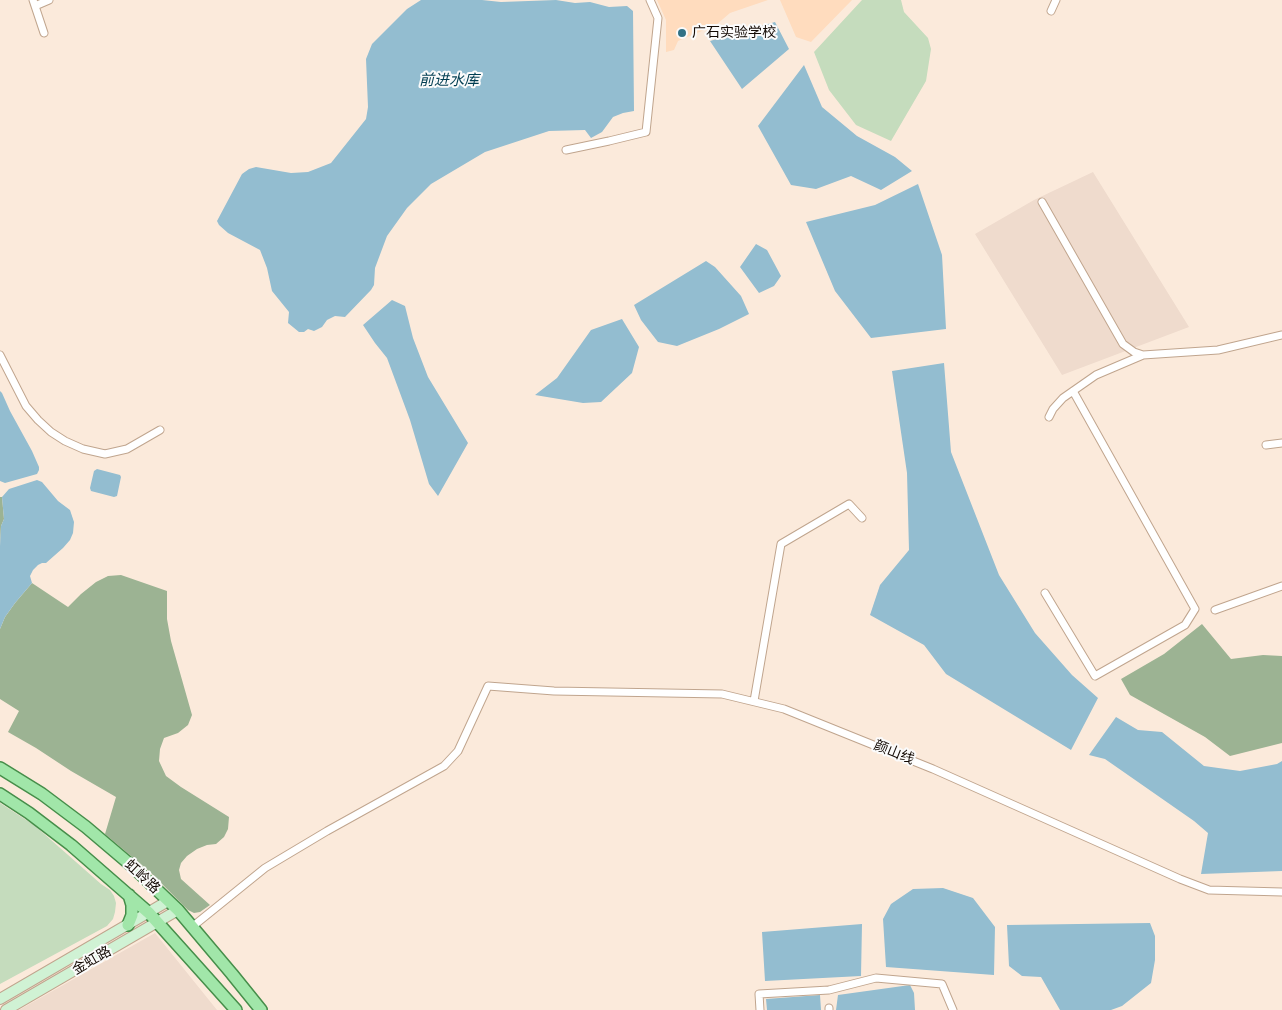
<!DOCTYPE html>
<meta charset="utf-8">
<style>
body{margin:0}
canvas{display:block;background:#fbeadb}
</style>
<canvas width="1282" height="1010"></canvas>
<script>
const ctx = document.querySelector('canvas').getContext('2d');
ctx.lineJoin = 'round';
function fill(path, color) { ctx.fillStyle = color; ctx.fill(path, 'evenodd'); }
const shape = rows => new Path2D(rows.map(r => 'M' + r).join(''));
function stroke(path, color, width, dash) { ctx.strokeStyle = color; ctx.lineWidth = width; ctx.lineCap = dash ? 'butt' : 'round'; ctx.setLineDash(dash || []); ctx.stroke(path); }
function label(font, color, halo, rows, align = 'center') {
  ctx.font = font + ' "Archivo Narrow","Noto Sans SC",sans-serif'; ctx.lineWidth = 4; ctx.setLineDash([]); ctx.textBaseline = 'middle'; ctx.strokeStyle = halo; ctx.fillStyle = color; for (const [text, x, y, turn = 0] of rows) {
    ctx.save(); ctx.translate(x, y); ctx.rotate((+turn || 0) * Math.PI / 180); ctx.textAlign = isNaN(turn) ? turn : align; if (halo) ctx.strokeText(text, 0, 0); ctx.fillText(text, 0, 0); ctx.restore();
  }
}
fill(shape([
 [1093,172,1189,327,1062,375,975,234,1034,200],
 [155,933,217,1010,19,1010]
]), '#efdbcd');
fill(shape([
 [657,0,768,0,730,13,716,25,678,41,674,50,666,52,666,20],
 [780,0,852,0,811,42,796,37]
]), '#ffdcbe');
fill(shape([
 [862,0,901,0,904,12,928,38,931,49,926,81,891,141,856,125,829,90,814,52],
 [0,803,34,825,101,884,110,890,114,896,116,903,115,912,113,919,107,926,0,984]
]), '#c5dcbd');
fill(shape([
 [0,497,2,497,4,519,1,526,0,546],
 [121,575,167,591,167,619,171,641,192,715,188,725,178,733,164,738,160,749,159,761,166,776,181,787,229,817,228,829,224,837,216,844,207,845,197,849,187,856,181,863,179,870,181,879,210,905,200,912,194,913,188,910,150,872,105,834,116,797,71,771,36,748,8,732,19,711,0,699,0,629,5,617,15,603,32,583,68,607,81,594,96,582,108,576],
 [1202,624,1231,659,1263,655,1282,656,1282,743,1230,756,1205,737,1130,695,1121,679,1164,654]
]), '#9cb393');
fill(shape([
 [421,0,482,0,501,2,556,0,575,3,590,2,609,7,627,6,633,11,634,111,623,113,613,117,602,132,591,138,585,130,549,131,485,152,431,184,407,208,387,236,375,268,374,285,371,290,345,317,335,316,327,320,322,327,314,331,308,329,304,332,299,332,288,323,289,312,272,291,267,268,260,250,228,233,219,225,217,221,242,174,249,169,256,167,291,173,308,172,331,163,366,119,368,107,366,59,372,44,407,9],
 [775,22,789,49,742,89,710,41],
 [804,65,822,107,857,136,895,157,912,171,881,190,851,176,816,189,791,185,758,126],
 [918,184,942,255,946,329,871,338,835,291,806,222,875,205],
 [756,244,767,250,781,276,774,286,759,293,740,267],
 [706,261,715,267,741,296,749,314,719,329,677,346,658,342,641,320,634,305],
 [392,300,405,306,413,338,428,377,468,443,438,496,429,484,410,420,387,358,375,343,363,325],
 [622,319,639,347,632,373,601,402,583,403,535,395,557,378,591,330],
 [944,363,951,452,999,575,1035,633,1072,675,1098,698,1071,750,946,674,924,645,870,615,880,585,909,550,907,473,892,371],
 [0,391,2,393,10,411,32,451,39,467,39,470,37,474,5,483,0,481],
 [97,469,120,475,121,477,117,496,114,497,91,491,90,488,94,471],
 [37,480,42,482,58,501,70,510,74,522,73,533,70,540,63,548,46,563,42,563,38,565,33,570,30,576,32,583,15,603,5,617,0,629,0,546,1,526,4,519,2,497,9,489],
 [1116,717,1138,730,1162,732,1204,766,1240,771,1277,764,1282,761,1282,871,1201,874,1208,833,1194,821,1105,759,1089,755],
 [943,888,973,898,995,927,994,975,886,967,883,919,891,904,913,889],
 [1150,923,1155,936,1155,960,1151,983,1122,1006,1111,1010,1060,1010,1041,977,1022,976,1009,966,1007,925],
 [862,924,861,976,765,981,762,932],
 [910,985,914,993,915,1010,836,1010,838,995],
 [820,995,821,1010,767,1010,766,999]
]), '#93bdd0');
const street = shape([
 [33,0,44,33],
 [35,6,49,0],
 [1051,11,1056,0],
 [566,150,609,141,646,132,658,18,650,0],
 [1042,202,1123,344,1134,352,1143,355],
 [0,355,26,406,38,420,51,432,65,441,83,449,105,454,127,449,160,430],
 [1049,417,1053,409,1063,398,1096,375,1143,355,1218,350,1282,335],
 [1266,445,1282,443],
 [1045,593,1095,676,1185,625,1195,609,1073,391],
 [1215,610,1282,586],
 [754,701,781,544,849,504,862,518],
 [192,927,265,868,327,831,444,766,458,751,488,686,554,691,722,694,784,709,933,769,1180,879,1209,890,1282,892],
 [760,1010,759,994,829,990,876,978,942,984,953,1010],
 [829,1010,829,1008]
]);
const secondary = shape([
 [0,999,168,901],
 [6,1010,178,910]
]);
const primary = shape([
 [0,768,42,794,86,827,132,866,178,910,232,974,261,1010],
 [0,794,29,813,71,845,149,913,236,1010],
 [128,925,132,915,132,905,129,895]
]);
stroke(street, '#c0a58e', 9);
stroke(secondary, '#c0a58e', 12);
stroke(primary, '#468e4a', 14);
stroke(street, '#fff', 7);
stroke(secondary, '#d0f2d4', 10);
stroke(primary, '#a1e6a9', 11);
for (const [x, y, r, color] of [
 [682,33,5,"#317185"]
]) { const dot = new Path2D(); dot.arc(x, y, r, 0, 2 * Math.PI); ctx.fillStyle = color; ctx.fill(dot); stroke(dot, '#fbfbfb', 2); }
label('14px', '#120903', '#fbfbfb', [
 ["广石实验学校",692,33]
], 'left');
label('14px', '#120903', '#fbfbfb', [
 ["颜山线",894,753,22],
 ["虹岭路",142,877,43],
 ["金虹路",92,961,-30]
]);
label('italic 15px', '#003d51', '#fbfbfb', [
 ["前进水库",449,81]
]);
</script>
